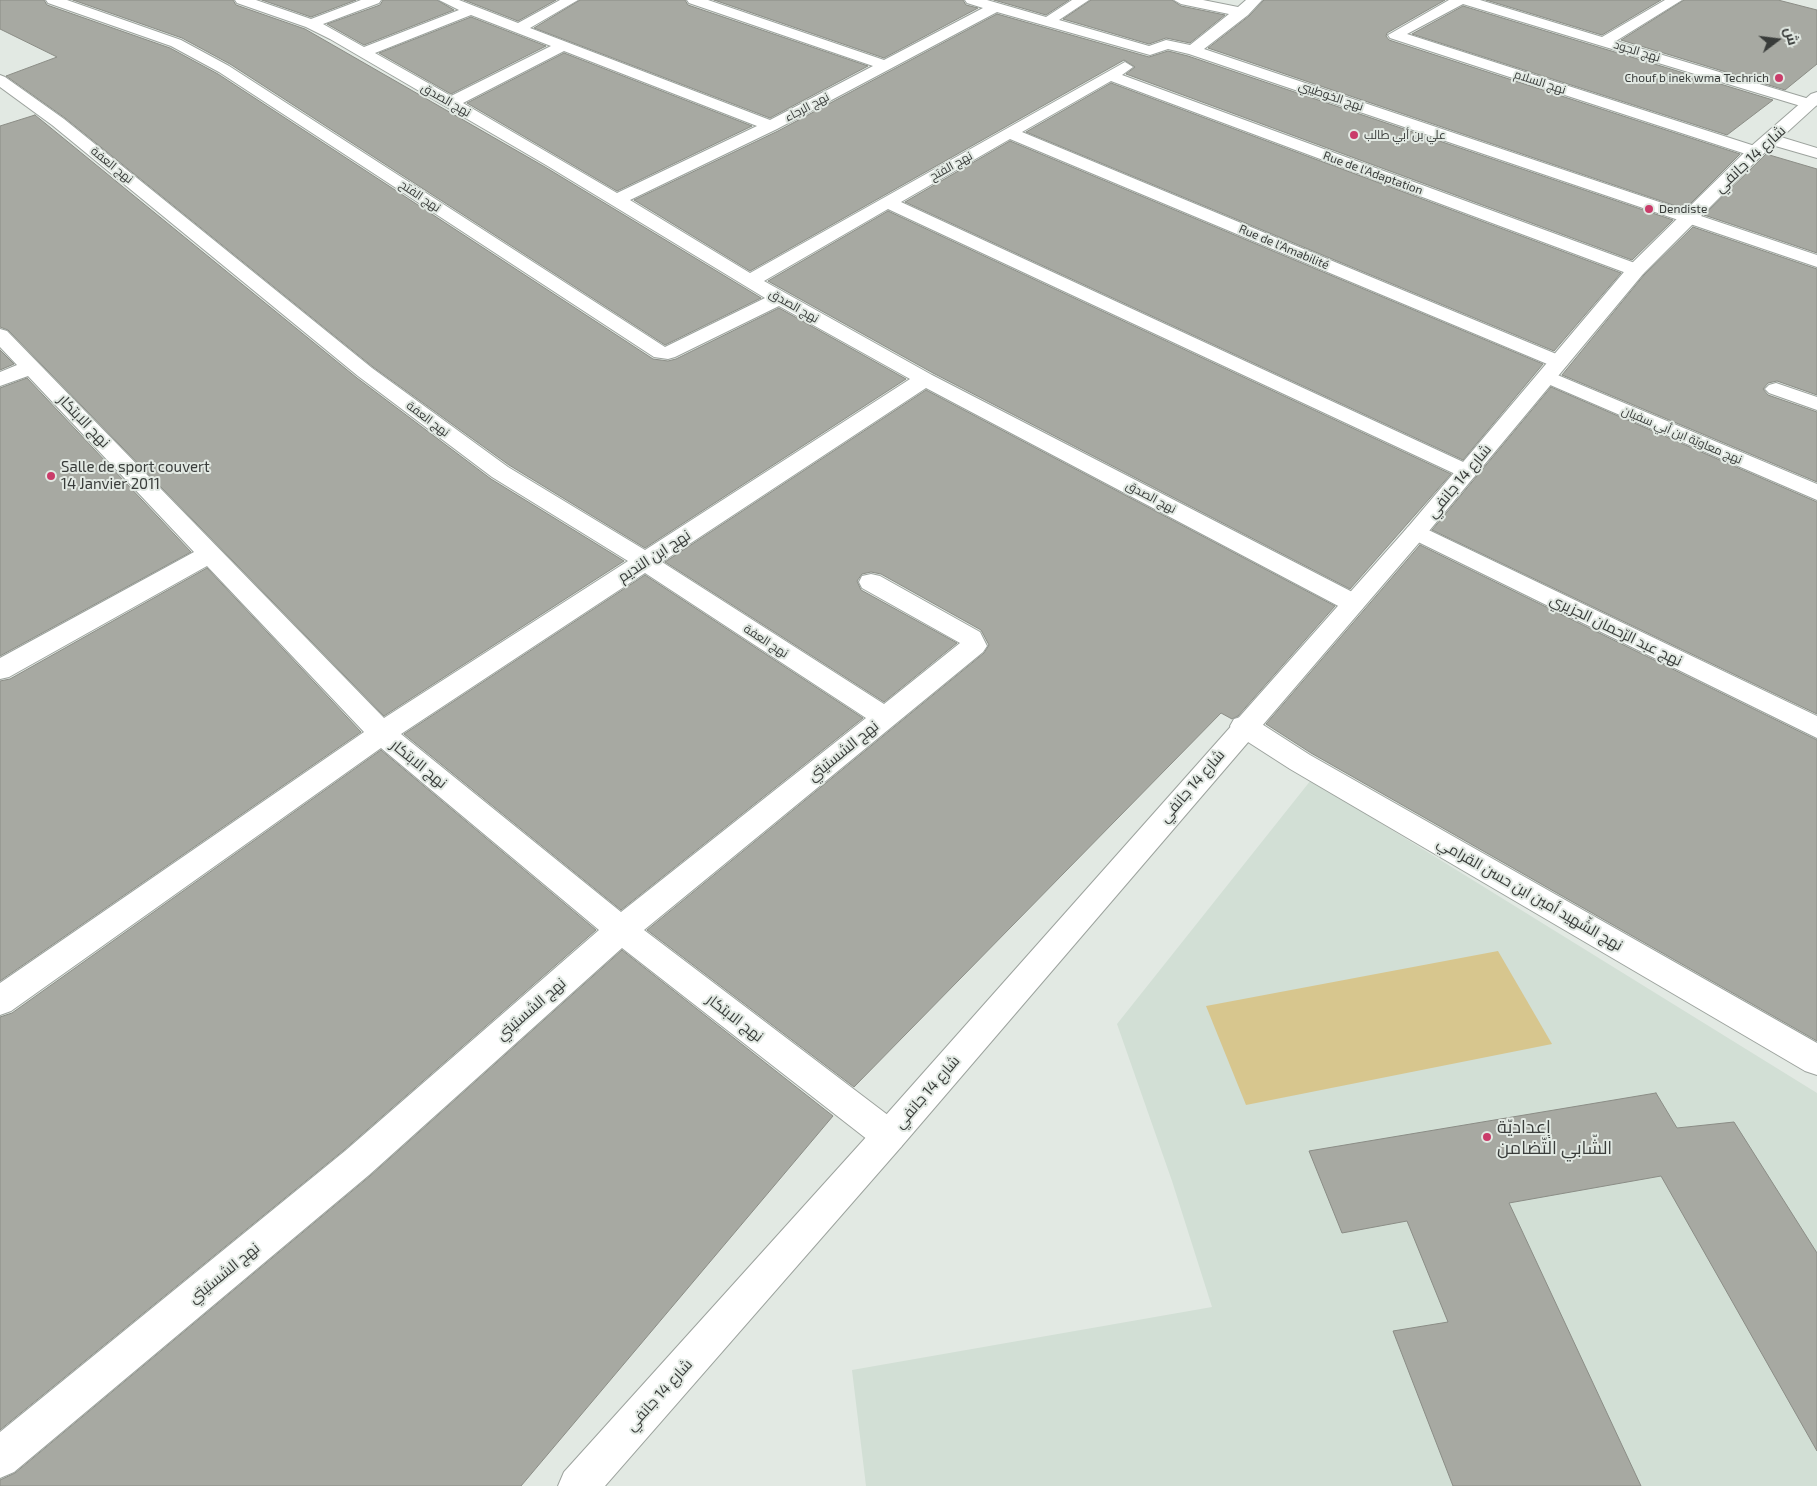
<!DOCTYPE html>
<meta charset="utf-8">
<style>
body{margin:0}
#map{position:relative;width:1817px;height:1486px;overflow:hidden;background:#e2e9e3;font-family:"Exo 2",Cairo,sans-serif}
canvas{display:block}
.north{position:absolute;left:1752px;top:15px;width:50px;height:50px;-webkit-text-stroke:4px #e2e9e3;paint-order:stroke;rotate:75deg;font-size:14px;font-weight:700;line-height:20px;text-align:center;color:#393c3a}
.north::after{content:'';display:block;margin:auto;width:18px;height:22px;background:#393c3a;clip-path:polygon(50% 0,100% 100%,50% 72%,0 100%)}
</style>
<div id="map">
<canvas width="1817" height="1486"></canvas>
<div class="north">ش</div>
</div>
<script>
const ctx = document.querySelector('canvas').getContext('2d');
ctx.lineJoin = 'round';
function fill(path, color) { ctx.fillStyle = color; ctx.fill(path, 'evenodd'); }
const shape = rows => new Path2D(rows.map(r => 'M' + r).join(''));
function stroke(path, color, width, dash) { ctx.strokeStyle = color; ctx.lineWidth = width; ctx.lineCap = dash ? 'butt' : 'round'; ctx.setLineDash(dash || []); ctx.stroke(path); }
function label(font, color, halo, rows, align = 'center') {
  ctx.font = font + ' "Exo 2",Cairo,sans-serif'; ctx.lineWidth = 4; ctx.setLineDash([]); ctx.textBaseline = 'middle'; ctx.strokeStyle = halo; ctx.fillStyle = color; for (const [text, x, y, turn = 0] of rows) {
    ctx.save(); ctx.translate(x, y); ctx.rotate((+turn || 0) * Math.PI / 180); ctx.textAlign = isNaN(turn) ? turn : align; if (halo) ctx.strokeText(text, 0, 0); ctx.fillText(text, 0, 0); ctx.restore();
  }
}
fill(shape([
 [1311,780,1817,1093,1817,1486,866,1486,852,1370,1212,1307,1172,1181,1117,1024]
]), '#d2dfd5');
fill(shape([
 [1498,951,1552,1044,1246,1105,1206,1006]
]), '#d7c68e');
const building = shape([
 [0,0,44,0,47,5,170,48,218,74,653,359,668,361,676,359,779,308,906,379,645,548,509,465,373,367,65,118,6,76,57,57,0,29,0,0],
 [73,0,233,0,236,5,305,29,545,167,761,298,665,345,230,64,182,38,73,0],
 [262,0,356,0,311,17,262,0],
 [383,0,437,0,454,10,364,45,327,24,380,5,383,0],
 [464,0,556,0,518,21,464,0],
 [580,0,685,0,688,5,868,66,770,118,534,28,580,0],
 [714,0,963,0,966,5,978,8,884,58,714,0],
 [994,0,1069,0,1046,15,994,0],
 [1091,0,1172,0,1181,6,1225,15,1190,43,1166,38,1149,44,1063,19,1091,0],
 [1264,0,1445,0,1387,33,1386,36,1389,40,1740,154,1685,209,1208,48,1249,16,1264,0],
 [1486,0,1661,0,1602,35,1486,0],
 [1684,0,1778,0,1817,10,1817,64,1785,90,1621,40,1684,0],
 [1463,6,1773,100,1727,135,1412,34,1463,6],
 [997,14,1149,57,1168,51,1188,56,1673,220,1632,260,1126,74,1135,67,1124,60,750,271,634,200,778,131,997,14],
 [471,17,546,46,451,94,379,53,471,17],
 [564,53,752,126,617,191,467,103,564,53],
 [1111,83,1621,273,1554,351,1026,132,1111,83],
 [35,115,357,378,491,479,624,561,384,716,8,330,0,327,0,126,35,115],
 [1010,141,1543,364,1463,460,905,202,1010,141],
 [1766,154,1817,169,1817,253,1704,215,1766,154],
 [888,211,1451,474,1350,589,933,373,768,281,888,211],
 [1693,227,1817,269,1817,395,1777,381,1768,383,1763,389,1768,395,1817,412,1817,482,1562,375,1644,275,1693,227],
 [0,350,14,364,0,370,0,350],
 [27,378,191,552,0,656,0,388,27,378],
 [1551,387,1817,502,1817,714,1432,530,1551,387],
 [926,390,1335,606,1238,716,1232,719,1221,713,854,1087,647,930,984,653,989,645,981,630,881,574,871,572,862,574,857,581,861,590,957,643,884,702,665,562,926,390],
 [1420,545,1817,740,1817,1041,1311,753,1266,724,1420,545],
 [207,568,361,732,0,981,0,681,10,679,207,568],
 [645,575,863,718,621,910,404,734,645,575],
 [381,750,596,930,344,1150,0,1430,0,1017,12,1013,381,750],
 [622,950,833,1116,521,1486,0,1486,0,1480,15,1473,370,1176,622,950],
 [1656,1093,1677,1128,1734,1122,1817,1253,1817,1451,1661,1176,1509,1203,1641,1486,1453,1486,1393,1331,1448,1322,1407,1221,1342,1233,1309,1151,1656,1093]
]);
fill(building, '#a7a9a2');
stroke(building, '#8b8d86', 1);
const street = shape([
 [46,0,67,0,181,40,229,66,665,347,765,298,546,165,330,39,306,27,237,3,235,0,256,0,311,19,361,0,381,0,379,3,323,24,364,47,459,10,439,0,459,0,518,23,560,0,578,0,530,28,770,120,873,66,689,3,687,0,708,0,884,60,983,8,967,3,965,0,987,0,1046,17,1072,0,1089,0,1059,20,1149,46,1166,40,1190,45,1229,14,1181,4,1174,0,1203,0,1238,7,1246,0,1262,0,1248,15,1204,49,1817,255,1817,267,1189,54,1168,49,1150,55,997,12,777,129,630,200,750,273,1125,62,1133,67,1122,75,1643,266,1645,270,1643,274,1636,276,1629,274,1111,81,1022,132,1566,358,1569,362,1566,366,1559,368,1552,366,1010,139,901,202,1474,467,1477,472,1474,477,1466,479,888,209,764,281,932,375,1362,597,1365,603,1362,609,1353,611,1344,609,926,388,662,562,884,704,960,643,862,588,859,582,862,576,871,574,880,576,980,632,987,646,983,652,644,930,901,1125,906,1136,901,1147,889,1152,877,1147,622,948,369,1175,14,1472,0,1478,0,1432,345,1151,599,930,381,748,11,1011,0,1015,0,983,364,732,207,566,9,677,0,679,0,658,194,552,28,376,0,386,0,372,17,365,0,347,0,329,7,331,384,718,628,561,492,477,358,376,52,125,0,87,0,75,5,77,64,119,372,368,508,467,645,550,910,379,779,306,675,357,668,359,654,357,219,72,171,46,48,3,46,0],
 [471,15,551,46,451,96,375,53,471,15],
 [564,51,757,126,617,193,463,103,564,51],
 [645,573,866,718,621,912,401,734,645,573],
 [1449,0,1480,0,1602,37,1665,0,1682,0,1616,41,1816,101,1817,105,1810,109,1804,107,1463,4,1407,34,1761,148,1763,152,1761,156,1755,157,1390,38,1388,35,1449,0],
 [1771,134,1817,148,1817,158,1765,143,1763,139,1765,135,1771,134],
 [1548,371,1817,484,1817,500,1541,381,1538,377,1541,373,1548,371],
 [1776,383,1817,397,1817,410,1769,393,1765,389,1769,385,1776,383],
 [1416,524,1817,716,1817,738,1408,537,1404,532,1408,527,1416,524],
 [1244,716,1254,719,1310,755,1817,1043,1817,1075,1805,1071,1290,769,1234,733,1230,726,1234,719,1244,716]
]);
const secondary = shape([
 [1817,92,1817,105,1761,156,1643,274,1424,537,901,1147,605,1486,558,1486,564,1472,877,1125,1408,527,1629,266,1749,148,1811,94,1817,92]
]);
stroke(street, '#9da39e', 2);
stroke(secondary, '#9da39e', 2);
fill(street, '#fff');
fill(secondary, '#fff');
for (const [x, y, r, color] of [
 [1779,78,5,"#ca3c6a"],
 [1354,135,5,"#ca3c6a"],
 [1649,209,5,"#ca3c6a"],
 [51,476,5,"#ca3c6a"],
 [1487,1137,5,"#ca3c6a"]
]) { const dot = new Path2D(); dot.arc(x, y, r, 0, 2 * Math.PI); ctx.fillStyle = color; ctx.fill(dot); stroke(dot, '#e2e9e3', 2); }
label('12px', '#393c3a', '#e2e9e3', [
 ["نهج الجود",1637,51,17],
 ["نهج السلام",1540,82,18],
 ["نهج الخوطيبي",1331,96,19],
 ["نهج الصدق",446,100,30],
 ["نهج الرجاء",807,107,-28],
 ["نهج العفة",112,165,39],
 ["نهج الفتح",951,166,-29],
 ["Rue de l'Adaptation",1373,173,20],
 ["نهج الفتح",420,196,34],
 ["Rue de l'Amabilité",1284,247,23],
 ["نهج الصدق",794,306,30],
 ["نهج العفة",428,419,37],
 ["نهج معاويّة ابن أبي سفيان",1682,435,23],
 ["نهج الصدق",1151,497,28],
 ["نهج العفة",766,641,33]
]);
label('12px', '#393c3a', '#e2e9e3', [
 ["Chouf b inek wma Techrich",1769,78,"right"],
 ["علي بن أبي طالب",1364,135],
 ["Dendiste",1659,209]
], 'left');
label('15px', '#393c3a', '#e2e9e3', [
 ["شارع 14 جانفي",1750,159,-43],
 ["نهج الابتكار",84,421,46],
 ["شارع 14 جانفي",1459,481,-50],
 ["نهج ابن النديم",654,556,-33],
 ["نهج عبد الرّحمان الجزيري",1616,630,26],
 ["نهج الشستيتي",843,751,-39],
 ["نهج الابتكار",419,764,39],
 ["شارع 14 جانفي",1192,786,-49],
 ["نهج الشّهيد أمين ابن حسن القرامي",1530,894,30],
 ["نهج الشستيتي",531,1009,-41],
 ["نهج الابتكار",735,1018,38],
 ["شارع 14 جانفي",927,1092,-49],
 ["نهج الشستيتي",224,1273,-39],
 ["شارع 14 جانفي",659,1395,-48]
]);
label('15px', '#393c3a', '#e2e9e3', [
 ["Salle de sport couvert",61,467],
 ["14 Janvier 2011",61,484]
], 'left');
label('18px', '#393c3a', '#e2e9e3', [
 ["إعداديّة",1497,1127],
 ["الشّابي التّضامن",1497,1148]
], 'left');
</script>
